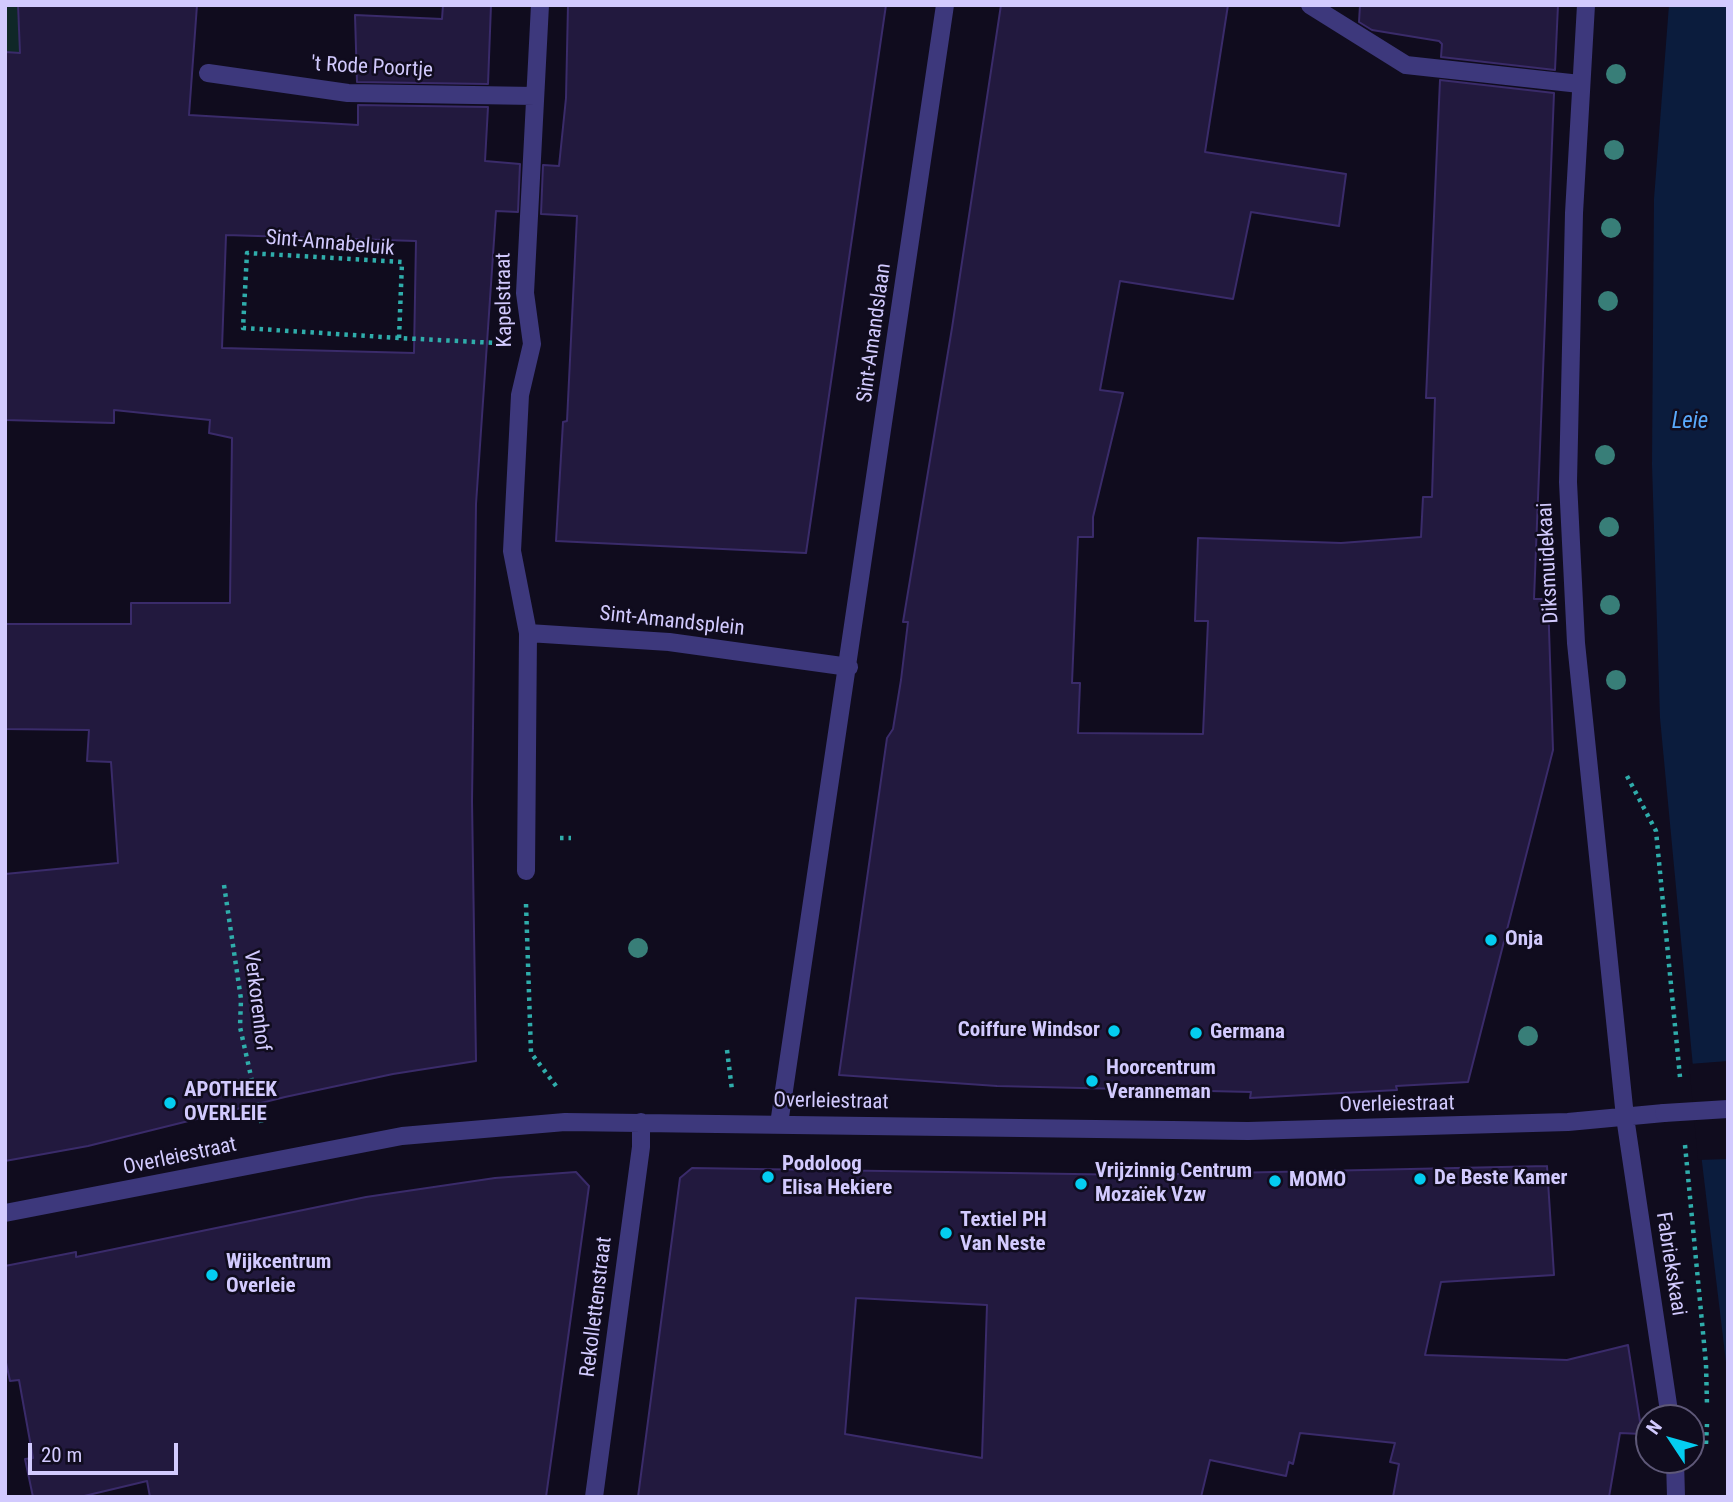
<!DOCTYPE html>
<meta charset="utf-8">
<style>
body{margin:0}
#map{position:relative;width:1733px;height:1502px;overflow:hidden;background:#100c1e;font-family:"Roboto Condensed",sans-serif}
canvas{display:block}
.frame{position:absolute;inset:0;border:7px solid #d2cafe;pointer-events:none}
.north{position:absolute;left:1635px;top:1404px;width:70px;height:70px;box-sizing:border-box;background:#100c1e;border:2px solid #5e5878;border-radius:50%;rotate:306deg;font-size:19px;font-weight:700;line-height:28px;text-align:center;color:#d2cafe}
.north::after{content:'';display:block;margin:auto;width:24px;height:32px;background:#04cdf0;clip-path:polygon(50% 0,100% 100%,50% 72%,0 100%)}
.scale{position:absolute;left:28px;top:1443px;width:150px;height:32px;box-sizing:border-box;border:4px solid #d2cafe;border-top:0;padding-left:9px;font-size:21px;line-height:24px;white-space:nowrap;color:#d2cafe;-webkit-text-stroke:5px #100c1e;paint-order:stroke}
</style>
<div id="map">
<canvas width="1733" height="1502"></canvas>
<div class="frame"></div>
<div class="north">N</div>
<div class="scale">20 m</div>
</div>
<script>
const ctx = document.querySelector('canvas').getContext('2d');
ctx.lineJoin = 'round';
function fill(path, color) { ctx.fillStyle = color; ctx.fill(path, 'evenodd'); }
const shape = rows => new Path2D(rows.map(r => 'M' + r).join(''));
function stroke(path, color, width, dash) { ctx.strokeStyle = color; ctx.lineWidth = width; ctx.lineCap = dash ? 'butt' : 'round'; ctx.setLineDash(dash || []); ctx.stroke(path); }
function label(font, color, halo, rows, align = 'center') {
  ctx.font = font + ' "Roboto Condensed",sans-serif'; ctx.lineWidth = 5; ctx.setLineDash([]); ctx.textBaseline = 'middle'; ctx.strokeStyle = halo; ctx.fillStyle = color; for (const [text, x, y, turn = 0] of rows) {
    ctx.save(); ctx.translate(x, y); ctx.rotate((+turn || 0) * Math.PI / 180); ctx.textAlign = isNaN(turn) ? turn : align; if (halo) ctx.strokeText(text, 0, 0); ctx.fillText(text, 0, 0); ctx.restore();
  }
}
fill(shape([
 [5,5,17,5,20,53,5,52]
]), '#0f2727');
fill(shape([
 [1669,5,1728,5,1728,1379,1702,1162,1660,718,1652,465,1654,199]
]), '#0b1c3d');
fill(shape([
 [1728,1061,1728,1159,1698,1160,1689,1064]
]), '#100c1e');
const building = shape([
 [18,5,197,5,189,115,358,125,358,105,488,107,485,161,520,164,518,212,496,211,476,504,472,801,476,1061,393,1074,285,1097,88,1146,5,1161,5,874,118,863,111,762,87,761,89,730,5,729,5,624,131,624,131,603,230,603,232,438,209,433,210,420,114,410,114,423,5,420,5,52,20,53,18,5],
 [226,235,416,241,414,353,222,348,226,235],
 [443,5,491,5,488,84,357,82,355,15,442,19,443,5],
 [568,5,886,5,806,553,556,541,563,422,567,421,577,216,541,214,543,165,559,166,566,98,568,5],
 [1001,5,1228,5,1205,152,1346,174,1339,226,1251,212,1233,299,1120,281,1100,390,1123,393,1093,517,1093,537,1078,537,1072,683,1080,683,1078,733,1203,734,1208,621,1195,621,1198,538,1341,543,1421,537,1423,497,1432,497,1435,398,1426,398,1440,80,1554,93,1534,599,1548,599,1553,750,1468,1082,1396,1086,1397,1090,1250,1098,1251,1092,997,1086,839,1075,887,738,893,729,901,680,908,622,903,622,952,328,1001,5],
 [1360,5,1558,5,1555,70,1441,57,1442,44,1439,41,1372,30,1359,22,1360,5],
 [1547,1166,1554,1275,1441,1282,1425,1355,1567,1360,1628,1345,1642,1434,1620,1433,1609,1497,1393,1497,1399,1464,1390,1462,1395,1443,1300,1433,1293,1464,1289,1462,1286,1476,1210,1460,1201,1497,638,1497,680,1178,692,1168,1137,1175,1547,1166],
 [856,1298,987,1305,982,1458,845,1434,856,1298],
 [576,1172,589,1186,546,1497,150,1497,147,1481,80,1497,33,1497,25,1459,33,1458,19,1380,10,1381,5,1358,5,1266,76,1252,76,1257,366,1197,495,1178,576,1172]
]);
fill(building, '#22193e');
stroke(building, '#3a2b6a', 2);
stroke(shape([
 [399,338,402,262,247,253,243,328,399,338,496,343],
 [1627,776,1656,831,1680,1077],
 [560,838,571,838],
 [224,885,241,999,240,1027,262,1126],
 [526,904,531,1053,556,1086],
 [727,1050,732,1090],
 [1685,1145,1706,1364,1707,1405],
 [1706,1444,1707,1424]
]), '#2fadab', 4.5, [3.5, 5]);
stroke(shape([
 [1310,5,1406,65,1580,84],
 [1586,5,1574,213,1568,482,1576,643,1625,1117,1670,1418],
 [208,73,348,93,535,96],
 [528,633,512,551,520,395,532,344,525,293,540,5],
 [526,871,528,633,669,642,849,667],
 [779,1124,945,5],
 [5,1213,402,1136,565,1122,1248,1131,1568,1122,1664,1113],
 [1675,1460,1676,1497],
 [594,1497,641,1147,641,1122]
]), '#3d387c', 18);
stroke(shape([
 [1664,1113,1728,1109]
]), '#3d387c', 18);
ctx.fillStyle = '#387e78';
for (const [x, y] of [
 [1616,74],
 [1614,150],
 [1611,228],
 [1608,301],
 [1605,455],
 [1609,527],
 [1610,605],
 [1616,680],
 [638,948],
 [1528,1036]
]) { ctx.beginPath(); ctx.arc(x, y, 10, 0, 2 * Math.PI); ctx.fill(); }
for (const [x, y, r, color] of [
 [1491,940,7,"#04cdf0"],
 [1114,1031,7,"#04cdf0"],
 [1196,1033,7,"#04cdf0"],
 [1092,1081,7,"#04cdf0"],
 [170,1103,7,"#04cdf0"],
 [768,1177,7,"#04cdf0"],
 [1420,1179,7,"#04cdf0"],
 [1275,1181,7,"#04cdf0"],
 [1081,1184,7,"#04cdf0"],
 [946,1233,7,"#04cdf0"],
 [212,1275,7,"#04cdf0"]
]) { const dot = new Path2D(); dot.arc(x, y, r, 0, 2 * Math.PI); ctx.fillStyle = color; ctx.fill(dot); stroke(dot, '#100c1e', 2.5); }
label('21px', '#d2cafe', '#100c1e', [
 ["'t Rode Poortje",372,68,3],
 ["Sint-Annabeluik",330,244,5],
 ["Kapelstraat",505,300,-91],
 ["Sint-Amandslaan",875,333,-82],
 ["Diksmuidekaai",1549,563,-93],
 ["Sint-Amandsplein",672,622,6],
 ["Verkorenhof",256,1001,83],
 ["Overleiestraat",831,1102,1],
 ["Overleiestraat",1397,1105,-1],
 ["Overleiestraat",180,1157,-12],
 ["Fabriekskaai",1670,1264,81],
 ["Rekollettenstraat",597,1307,-83]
]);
label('bold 21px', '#d2cafe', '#100c1e', [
 ["Onja",1505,940],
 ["Coiffure Windsor",1100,1031,"right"],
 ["Germana",1210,1033],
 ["Hoorcentrum",1106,1069],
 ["Veranneman",1106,1093],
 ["APOTHEEK",184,1091],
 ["OVERLEIE",184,1115],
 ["Podoloog",782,1165],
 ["Elisa Hekiere",782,1189],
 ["Vrijzinnig Centrum",1095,1172],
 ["Mozaïek Vzw",1095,1196],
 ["De Beste Kamer",1434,1179],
 ["MOMO",1289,1181],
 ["Textiel PH",960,1221],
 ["Van Neste",960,1245],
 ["Wijkcentrum",226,1263],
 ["Overleie",226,1287]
], 'left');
label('italic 23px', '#59a9fc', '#100c1e', [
 ["Leie",1690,422]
]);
</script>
